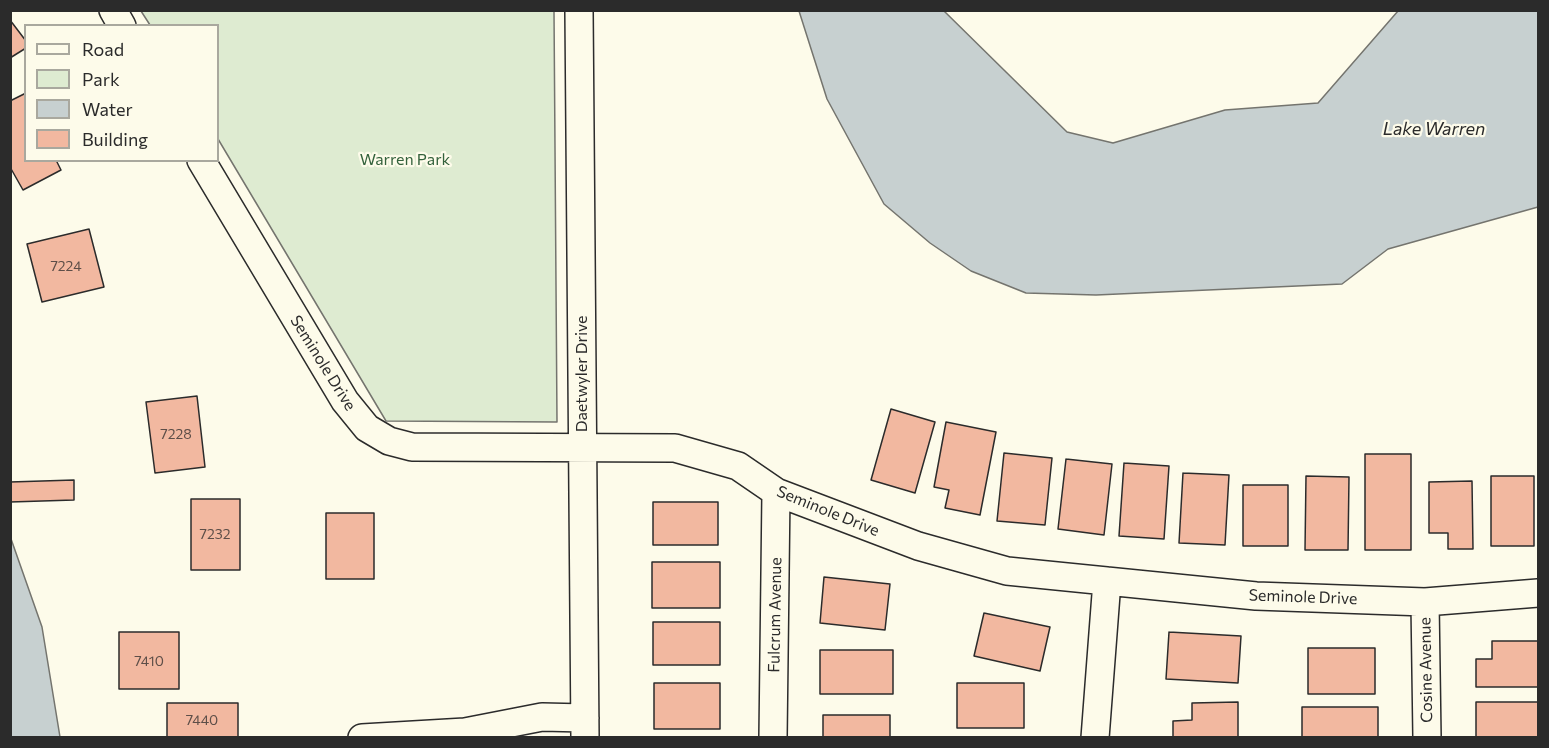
<!DOCTYPE html>
<style>
body{margin:0}
#map{position:relative;width:1549px;height:748px;overflow:hidden;background:#fdfbea;font-family:Commissioner,sans-serif}
canvas{display:block}
.frame{position:absolute;inset:0;border:12px solid #2b2b2b;pointer-events:none}
.legend{position:absolute;left:24px;top:24px;width:195px;height:138px;box-sizing:border-box;background:#fdfbea;border:2px solid #a9a89e;margin:0;padding:8px 10px;list-style:none;font-size:18px;color:#2b2b2b}
.legend li{display:flex;align-items:center;gap:12px;height:30px}
.legend b{width:30px;border:2px solid #a9a89e}
</style>
<div id="map">
<canvas width="1549" height="748"></canvas>
<div class="frame"></div>
<ul class="legend">
<li><b style="height:8px;background:#fdfbea"></b>Road</li>
<li><b style="height:16px;background:#deebd1"></b>Park</li>
<li><b style="height:16px;background:#c7d0d0"></b>Water</li>
<li><b style="height:16px;background:#f2b8a0"></b>Building</li>
</ul>
</div>
<script>
const ctx = document.querySelector('canvas').getContext('2d');
ctx.lineJoin = 'round';
function fill(path, color) { ctx.fillStyle = color; ctx.fill(path, 'evenodd'); }
const shape = rows => new Path2D(rows.map(r => 'M' + r).join(''));
function stroke(path, color, width, dash) { ctx.strokeStyle = color; ctx.lineWidth = width; ctx.lineCap = dash ? 'butt' : 'round'; ctx.setLineDash(dash || []); ctx.stroke(path); }
function label(font, color, halo, rows, align = 'center') {
  ctx.font = font + ' Commissioner,sans-serif'; ctx.lineWidth = 4.5; ctx.setLineDash([]); ctx.textBaseline = 'middle'; ctx.strokeStyle = halo; ctx.fillStyle = color; for (const [text, x, y, turn = 0] of rows) {
    ctx.save(); ctx.translate(x, y); ctx.rotate((+turn || 0) * Math.PI / 180); ctx.textAlign = isNaN(turn) ? turn : align; if (halo) ctx.strokeText(text, 0, 0); ctx.fillText(text, 0, 0); ctx.restore();
  }
}
const green = shape([
 [141,11,554,11,557,422,386,421,218,139,218,26,150,25,141,11]
]);
fill(green, '#deebd1');
stroke(green, '#74746e', 1.5);
const water = shape([
 [799,11,944,11,1067,132,1113,143,1225,110,1318,103,1398,11,1538,11,1538,207,1388,249,1342,284,1096,295,1026,293,971,271,930,243,884,204,827,99,799,11],
 [10,536,42,627,60,737,11,737,10,536]
]);
fill(water, '#c7d0d0');
stroke(water, '#74746e', 1.5);
const building = shape([
 [10,20,26,41,26,48,10,58,10,20],
 [26,93,26,160,56,160,61,170,23,190,10,167,10,101,26,93],
 [89,229,104,287,42,302,27,244,89,229],
 [197,396,205,467,155,473,146,402,197,396],
 [891,409,935,422,915,493,871,480,891,409],
 [946,422,996,432,980,515,945,508,949,490,934,487,946,422],
 [1004,453,1052,458,1045,525,997,521,1004,453],
 [1365,454,1411,454,1411,550,1365,550,1365,454],
 [1066,459,1112,464,1104,535,1058,529,1066,459],
 [1124,463,1169,466,1164,539,1119,536,1124,463],
 [1183,473,1229,475,1225,545,1179,543,1183,473],
 [1306,476,1349,477,1348,550,1305,550,1306,476],
 [1491,476,1534,476,1534,546,1491,546,1491,476],
 [74,480,74,500,10,502,10,482,74,480],
 [1472,481,1473,549,1448,549,1448,533,1429,533,1429,482,1472,481],
 [1243,485,1288,485,1288,546,1243,546,1243,485],
 [191,499,240,499,240,570,191,570,191,499],
 [653,502,718,502,718,545,653,545,653,502],
 [326,513,374,513,374,579,326,579,326,513],
 [652,562,720,562,720,608,652,608,652,562],
 [824,577,890,584,885,630,820,623,824,577],
 [984,613,1050,627,1040,671,974,656,984,613],
 [653,622,720,622,720,665,653,665,653,622],
 [119,632,179,632,179,689,119,689,119,632],
 [1169,632,1241,636,1238,683,1166,679,1169,632],
 [1492,641,1538,641,1538,687,1476,687,1476,659,1492,659,1492,641],
 [1308,648,1375,648,1375,694,1308,694,1308,648],
 [820,650,893,650,893,694,820,694,820,650],
 [654,683,720,683,720,729,654,729,654,683],
 [957,683,1024,683,1024,728,957,728,957,683],
 [1238,702,1238,738,1173,738,1173,721,1192,720,1192,703,1238,702],
 [1476,702,1538,702,1538,738,1476,738,1476,702],
 [167,703,238,703,238,738,167,738,167,703],
 [1302,707,1378,707,1378,738,1302,738,1302,707],
 [823,715,890,715,890,738,823,738,823,715]
]);
fill(building, '#f2b8a0');
stroke(building, '#2b2b2b', 1.5);
const minor = shape([
 [113,10,122,26],
 [579,10,585,738],
 [201,160,345,401,367,428,389,441,412,447,675,448,738,466,776,492,918,546,1007,571,1256,596,1425,602,1538,593],
 [1425,602,1427,738],
 [362,738,465,732,542,717,585,718],
 [773,738,776,492],
 [1095,738,1107,581]
]);
stroke(minor, '#2b2b2b', 30);
stroke(minor, '#fdfbea', 27);
label('14px', '#5d4e48', null, [
 ["7224",66,266],
 ["7228",176,434],
 ["7232",215,534],
 ["7410",149,661],
 ["7440",202,720]
]);
label('16px', '#34623c', '#fdfbea', [
 ["Warren Park",405,160]
]);
label('16px', '#2b2b2b', '#fdfbea', [
 ["Seminole Drive",323,363,58],
 ["Daetwyler Drive",582,374,-90],
 ["Seminole Drive",828,511,22],
 ["Seminole Drive",1303,597,2],
 ["Fulcrum Avenue",775,615,-89],
 ["Cosine Avenue",1426,670,-91]
]);
label('italic 18px', '#2b2b2b', '#fdfbea', [
 ["Lake Warren",1434,129]
]);
</script>
